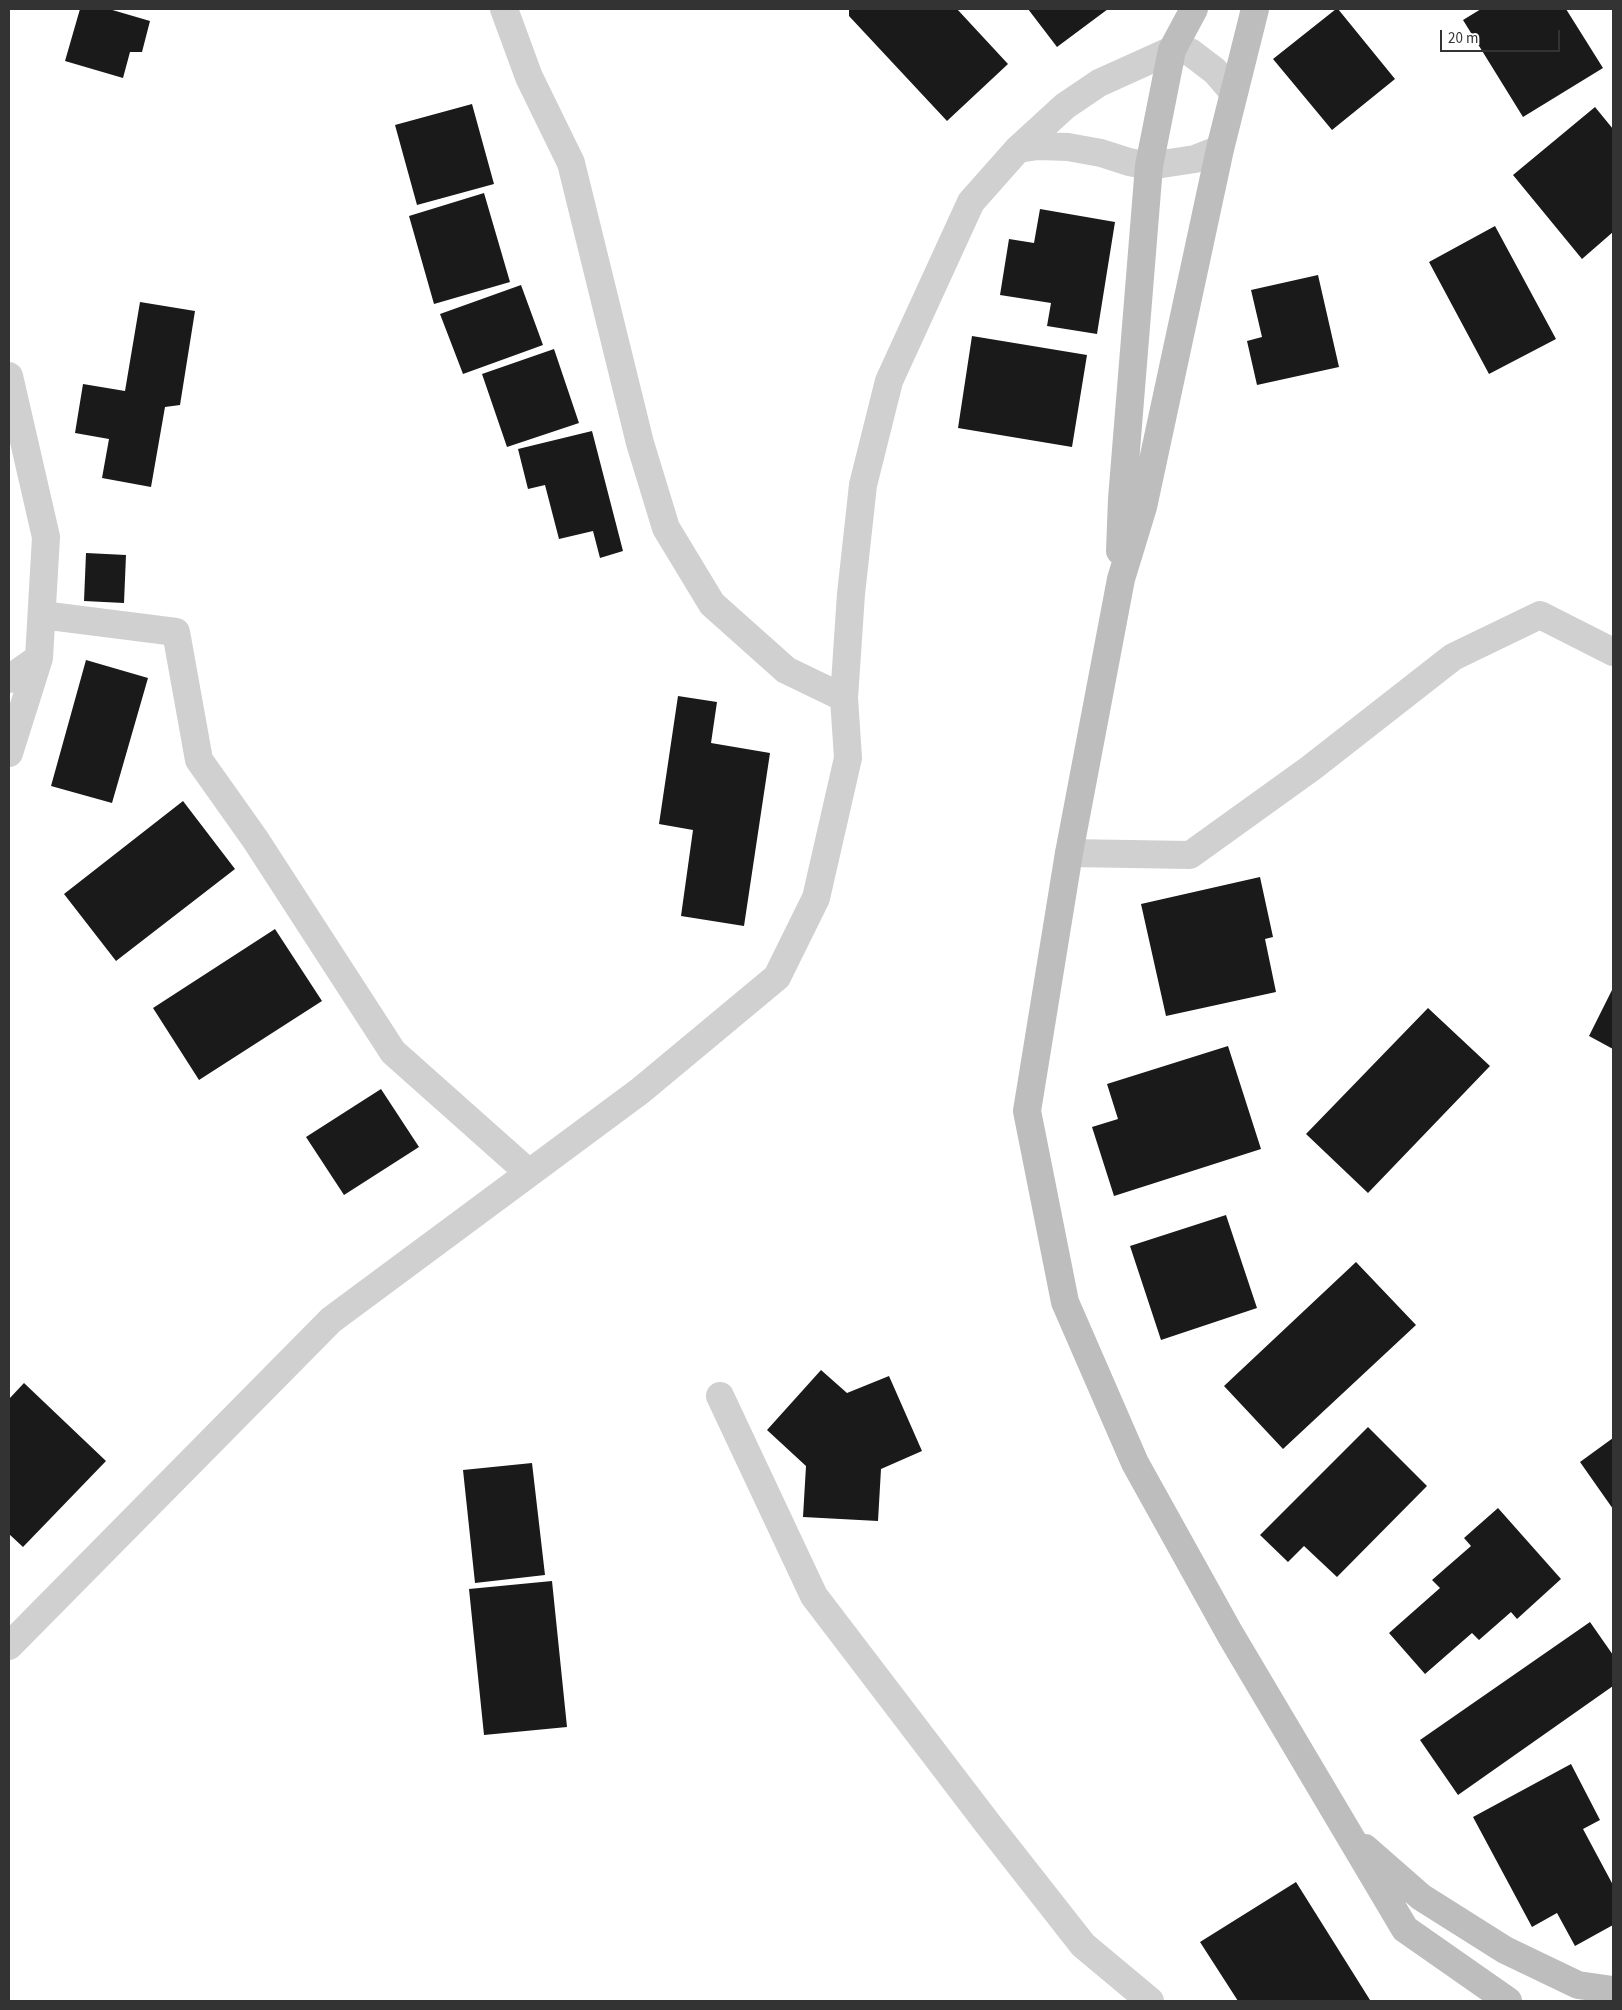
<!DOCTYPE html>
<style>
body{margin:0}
#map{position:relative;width:1622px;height:2010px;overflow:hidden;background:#fff;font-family:"Source Sans 3",sans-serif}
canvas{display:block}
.frame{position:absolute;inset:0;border:10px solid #333;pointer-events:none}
.scale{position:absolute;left:1440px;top:30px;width:120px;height:22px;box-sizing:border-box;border:2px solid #333;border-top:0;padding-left:6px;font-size:15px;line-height:18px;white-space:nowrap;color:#333;-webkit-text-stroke:4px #fff;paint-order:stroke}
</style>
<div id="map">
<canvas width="1622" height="2010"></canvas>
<div class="frame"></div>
<div class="scale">20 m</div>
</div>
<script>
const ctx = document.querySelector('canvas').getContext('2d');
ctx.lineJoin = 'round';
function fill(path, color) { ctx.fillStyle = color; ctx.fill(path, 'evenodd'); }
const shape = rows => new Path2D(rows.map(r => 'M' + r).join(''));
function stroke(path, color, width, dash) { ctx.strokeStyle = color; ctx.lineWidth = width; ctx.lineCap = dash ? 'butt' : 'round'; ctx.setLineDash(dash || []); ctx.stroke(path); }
fill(shape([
 [80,9,109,9,150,21,142,52,130,52,123,78,65,61],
 [849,9,957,9,1008,64,947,121,849,16],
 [1028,9,1108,9,1057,47],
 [1336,9,1338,9,1395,79,1332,130,1273,59],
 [1481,9,1566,9,1603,68,1523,117,1463,20],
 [472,104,494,184,417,205,395,125],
 [1595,107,1613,129,1613,232,1582,259,1513,175],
 [484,193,510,282,434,304,409,216],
 [1040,209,1115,222,1097,334,1047,326,1051,303,1000,295,1009,239,1034,243],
 [1495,226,1556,339,1489,374,1429,262],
 [1318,275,1339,367,1257,385,1247,341,1262,337,1251,290],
 [521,285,543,345,463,374,440,314],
 [140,302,195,311,180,405,165,407,151,487,102,478,109,439,75,433,83,384,125,391],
 [972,336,1087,355,1072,447,958,428],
 [554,349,579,423,507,447,482,374],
 [592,431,623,551,600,558,593,531,559,539,545,485,528,489,518,449],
 [86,553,126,555,124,603,84,601],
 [86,660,148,678,112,803,51,786],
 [678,696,717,702,711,743,770,753,744,926,681,916,693,830,659,824],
 [183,801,235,869,116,961,64,894],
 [1260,877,1273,937,1265,939,1276,992,1166,1016,1141,904],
 [275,929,322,1001,199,1080,153,1008],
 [1613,988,1613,1049,1589,1036],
 [1428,1008,1490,1066,1368,1193,1306,1134],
 [1228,1046,1261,1149,1114,1196,1092,1127,1118,1119,1107,1084],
 [381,1089,419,1147,344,1195,306,1137],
 [1226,1215,1257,1308,1161,1340,1130,1246],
 [1356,1262,1416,1325,1283,1449,1224,1386],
 [821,1370,847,1393,889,1376,922,1451,881,1469,878,1521,803,1517,806,1466,767,1430],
 [24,1383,106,1461,23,1547,9,1534,9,1399],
 [1368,1427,1427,1486,1337,1577,1304,1546,1288,1562,1260,1535],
 [1613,1438,1613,1509,1580,1462],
 [532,1463,545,1575,475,1583,463,1470],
 [1498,1508,1561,1579,1517,1619,1511,1612,1479,1640,1472,1633,1425,1674,1389,1633,1440,1588,1432,1580,1471,1546,1464,1538],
 [552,1581,567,1727,484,1735,469,1589],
 [1590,1622,1613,1655,1613,1686,1458,1795,1420,1740],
 [1571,1764,1600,1820,1583,1829,1613,1885,1613,1925,1575,1946,1557,1913,1532,1927,1473,1817],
 [1296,1882,1370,2000,1368,2001,1238,2001,1200,1942]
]), '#1a1a1a');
stroke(shape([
 [504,9,529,77,571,163,640,443,666,528,712,604,786,670,844,698],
 [1018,149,1038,146,1068,147,1101,153,1129,162,1149,166,1195,159,1220,149],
 [9,376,46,537,39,658,9,753],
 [42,615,176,632,199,760,255,839,393,1052,529,1173],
 [9,679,39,658],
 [1069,853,1190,855,1311,768,1453,657,1540,615,1613,652],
 [720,1396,814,1596,988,1824,1083,1945,1150,2001],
 [9,1646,331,1320,640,1091,777,977,816,898,848,758,844,698,851,594,863,485,889,381,971,202,1018,149,1065,106,1099,83,1172,50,1190,52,1215,71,1233,92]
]), '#d0d0d0', 28);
stroke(shape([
 [1255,9,1220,149,1143,507,1121,579,1069,853,1027,1111,1065,1302,1135,1463,1230,1634,1405,1929,1508,2001],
 [1120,551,1122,499,1149,166,1172,50,1194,9],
 [1365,1848,1421,1897,1505,1950,1578,1985,1613,1990]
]), '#bdbdbd', 28);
</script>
